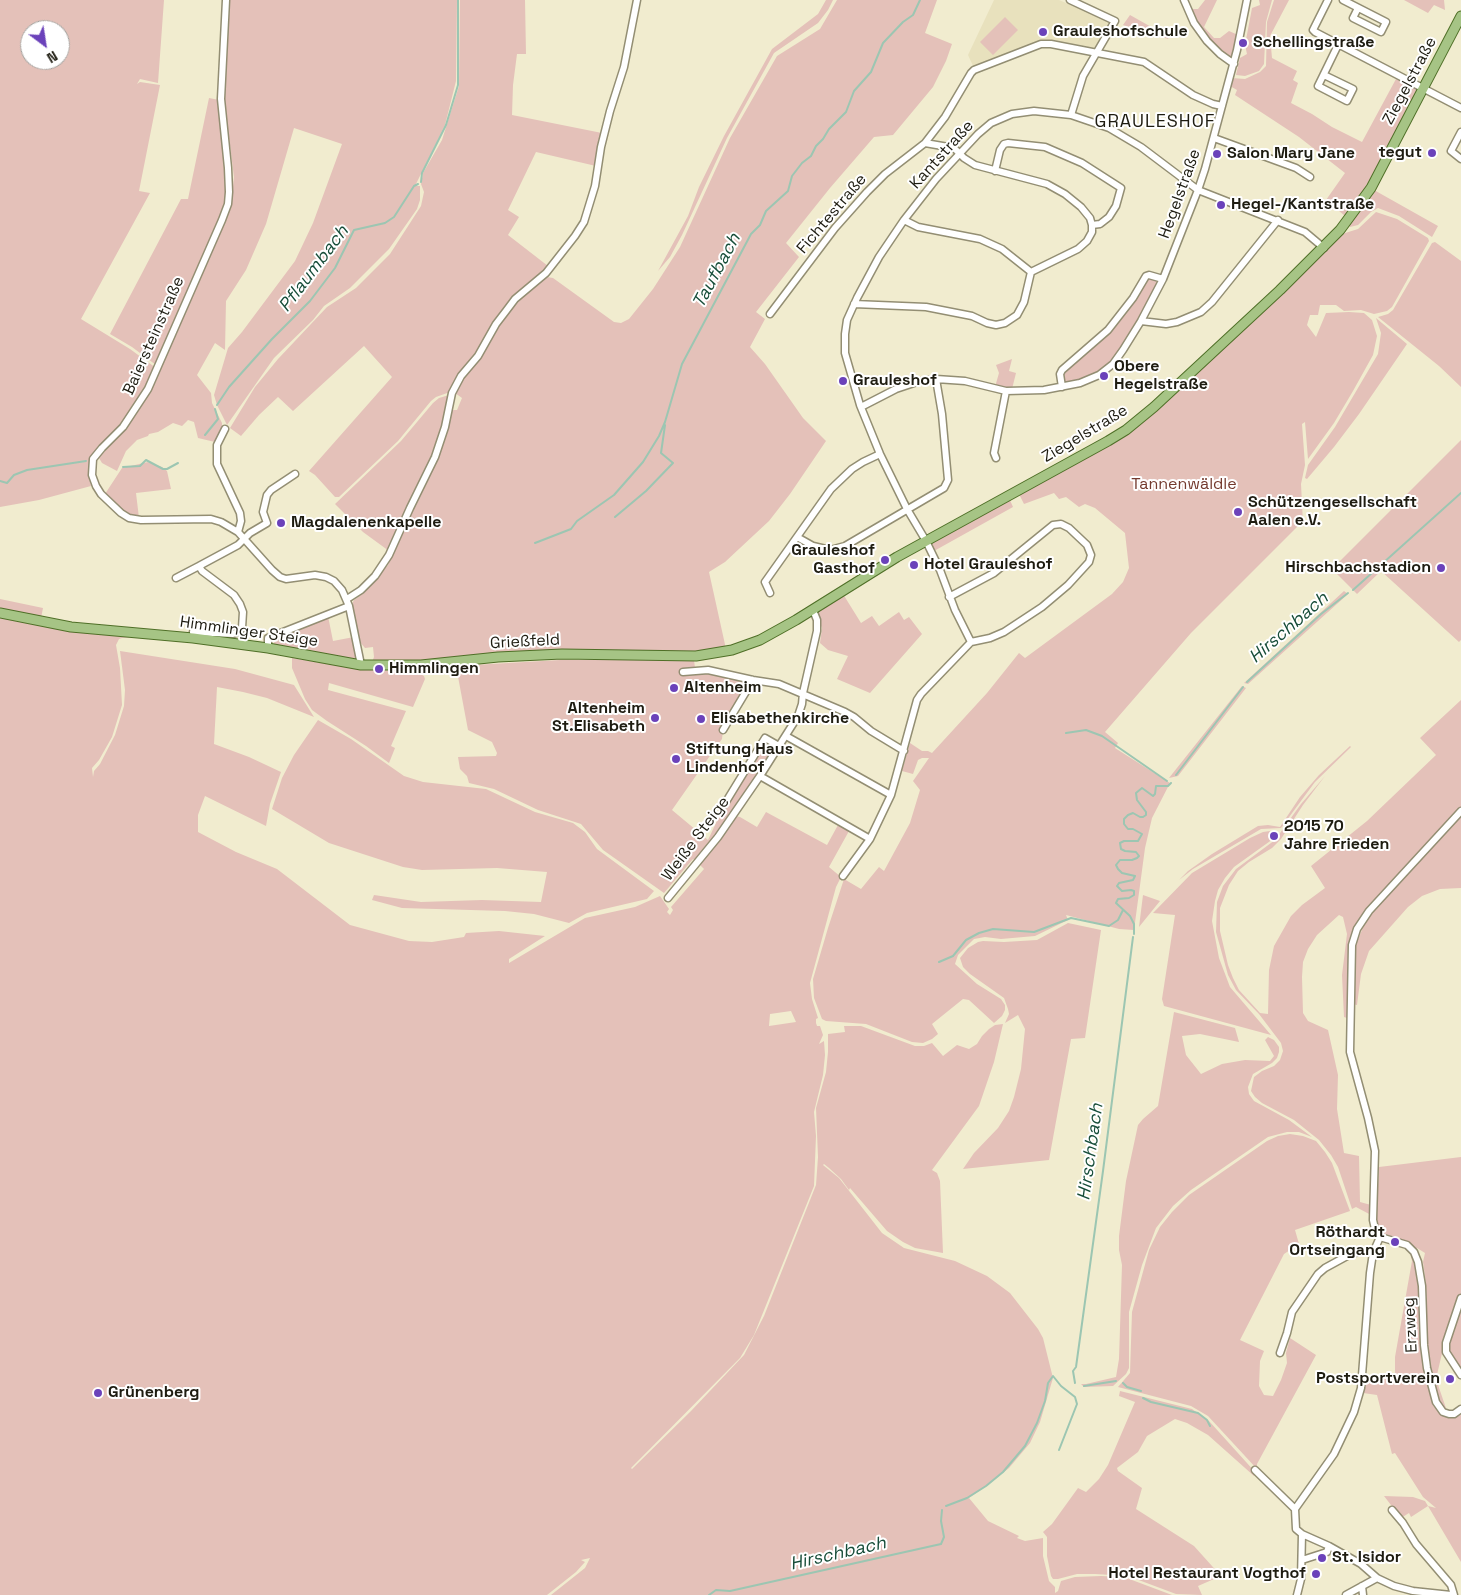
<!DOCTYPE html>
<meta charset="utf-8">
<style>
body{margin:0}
#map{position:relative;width:1461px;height:1595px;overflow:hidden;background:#f1eccf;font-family:"Space Grotesk",sans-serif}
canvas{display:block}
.north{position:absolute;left:20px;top:20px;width:50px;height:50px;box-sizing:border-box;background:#fff;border:1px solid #a5a4a0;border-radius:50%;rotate:149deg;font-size:14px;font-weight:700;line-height:20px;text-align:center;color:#1e1c11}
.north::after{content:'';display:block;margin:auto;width:18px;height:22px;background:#6b42ba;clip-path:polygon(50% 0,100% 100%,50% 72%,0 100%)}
</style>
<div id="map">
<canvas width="1461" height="1595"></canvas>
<div class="north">N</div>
</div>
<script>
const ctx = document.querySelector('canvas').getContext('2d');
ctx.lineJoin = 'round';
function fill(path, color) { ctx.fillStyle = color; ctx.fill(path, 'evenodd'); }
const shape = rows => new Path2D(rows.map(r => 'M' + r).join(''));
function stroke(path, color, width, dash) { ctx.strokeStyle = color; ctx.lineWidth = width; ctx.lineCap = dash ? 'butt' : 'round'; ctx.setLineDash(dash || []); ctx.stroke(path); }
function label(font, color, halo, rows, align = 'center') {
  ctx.font = font + ' "Space Grotesk",sans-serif'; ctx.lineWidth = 4; ctx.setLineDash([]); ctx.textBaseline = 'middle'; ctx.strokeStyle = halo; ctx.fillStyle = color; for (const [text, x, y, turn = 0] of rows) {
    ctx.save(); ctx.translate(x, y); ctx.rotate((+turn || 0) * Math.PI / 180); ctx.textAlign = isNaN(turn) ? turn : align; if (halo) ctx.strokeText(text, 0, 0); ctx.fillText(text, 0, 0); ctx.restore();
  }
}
fill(shape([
 [994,0,1059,0,1113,23,1097,50,1051,42,974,68,968,55]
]), '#e8e1bd');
fill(shape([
 [0,0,164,0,158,83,140,79,137,84,140,82,160,85,139,191,150,193,81,319,130,349,156,368,127,418,89,468,89,476,91,486,39,500,0,507],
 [30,30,60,30,60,60,30,60],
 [230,0,457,0,456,81,445,125,415,186,420,186,420,200,417,209,389,249,350,288,324,306,313,320,274,358,227,425,217,405,214,395,228,348,242,332,295,261,313,223,342,144,294,128,266,224,246,270,226,301,225,350,215,343,197,375,211,393,212,403,222,423,222,428,215,442,198,438,194,422,188,420,182,426,173,423,158,432,149,434,148,436,137,440,126,451,117,471,102,463,99,458,133,419,156,381,159,370,231,204,234,177,224,98],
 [460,0,525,0,526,54,517,54,513,85,512,115,602,133,596,166,536,152,508,210,519,217,508,235,548,266,511,301,450,392,436,397,431,401,398,441,339,497,335,497,315,475,309,471,392,377,364,346,293,411,278,397,259,415,241,436,230,428,255,387,278,359,327,307,356,288,390,254,421,206,424,192,421,184,423,173,442,140,459,86],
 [826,0,833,0,828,10,818,23,774,53,727,138,682,235,670,257,658,271,688,216,699,187,724,136,772,49,818,14],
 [837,0,937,0,925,33,952,44,946,61,933,87,893,135,874,137,830,188,786,243,799,257,756,312,765,319,750,347,765,364,803,418,826,441,790,494,769,521,725,562,709,572,726,649,706,651,372,662,374,657,373,647,365,648,360,642,352,604,354,600,364,593,388,565,403,530,425,485,452,410,457,410,462,398,455,393,458,385,504,316,513,305,538,281,547,277,553,278,614,322,621,323,629,319,653,289,680,247,730,138,777,56,820,29],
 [1205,0,1217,0,1204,27,1214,38,1220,38,1229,31,1238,35,1232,59,1209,39,1197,21,1191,9,1198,9],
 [1259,0,1272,0,1266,22,1264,64,1259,71,1245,76,1236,75,1240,58,1247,54,1245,45,1252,8,1260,5],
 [1274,0,1289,0,1270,36,1272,58,1297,71,1293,80,1298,83,1291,103,1312,114,1332,127,1362,142,1396,79,1418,89,1380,163,1364,189,1345,216,1326,200,1345,173,1299,137,1235,95,1237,90,1230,86,1232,78,1245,79,1260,72,1266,66,1267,22],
 [1404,0,1444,0,1445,10,1434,5,1428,13],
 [1130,15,1169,37,1168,39,1123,25],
 [1005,17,1018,30,993,55,980,42],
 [209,98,219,100,227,166,226,204,156,365,132,347,110,334,181,199,188,199],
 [1374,190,1438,226,1432,237,1399,216,1378,208,1371,212,1358,225,1350,227,1349,225],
 [1376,212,1397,219,1428,238,1429,241,1392,307,1387,311,1374,314,1361,310,1344,311,1336,305,1320,305,1318,315,1310,315,1307,325,1316,337,1326,313,1349,312,1364,313,1372,320,1377,336,1373,355,1353,391,1334,423,1308,459,1305,422,1302,424,1305,465,1301,484,1303,523,1300,524,1191,633,1105,732,1118,743,1115,748,1170,783,1152,818,1145,848,1134,930,1119,929,1066,915,1068,920,1035,936,1001,939,985,937,974,939,958,955,955,964,977,984,1001,999,1005,1005,1005,1010,1002,1016,994,1023,969,1000,963,999,932,1024,938,1034,932,1039,923,1043,912,1042,866,1024,826,1021,822,1019,814,998,813,979,828,928,844,879,861,889,879,867,884,871,910,823,920,790,913,781,929,758,922,758,918,760,913,774,902,771,910,743,922,751,928,751,932,753,987,693,1019,653,1025,658,1112,594,1123,582,1129,568,1125,533,1095,508,1085,504,1079,507,1066,497,1059,499,1054,493,1024,504,1019,494,1109,443,1215,356,1307,270,1342,234,1358,229],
 [1435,242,1461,261,1461,387,1439,366,1378,317,1388,314,1393,310,1432,243],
 [1146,276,1163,279,1124,350,1099,375,1062,387,1062,370,1108,330],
 [1376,318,1407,344,1359,414,1334,447,1307,479,1305,478,1308,465,1335,427,1378,354,1381,333],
 [1012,359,1009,371,1016,373,1012,389,995,387,999,373,996,365],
 [449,395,450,399,434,455,389,551,363,532,335,504,401,441,433,403,439,398],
 [1461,440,1461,640,1459,642,1381,571,1357,594,1332,569],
 [148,462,162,467,167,471,171,489,136,493,139,518,123,512,105,494,122,468],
 [1009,498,1013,507,934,551,929,542],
 [1344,591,1348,594,1248,684,1244,683],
 [843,594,861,623,872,616,879,626,899,612,904,620,909,617,922,634,870,693,837,679,848,656,828,650,820,643,822,628,815,611],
 [0,599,43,608,41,618,0,610],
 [328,616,333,641,354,637,358,654,354,659,273,645,278,635],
 [0,617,138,637,122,638,119,639,116,645,120,668,122,705,112,737,99,760,92,768,93,777,94,771,100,764,115,735,124,706,125,690,120,651,235,669,294,685,314,717,267,698,243,692,217,687,214,744,249,757,281,772,270,804,266,826,205,796,198,815,198,832,236,852,277,869,350,925,409,941,432,942,464,937,466,933,499,931,545,936,509,959,509,963,585,918,635,907,660,896,669,909,667,912,670,915,673,910,671,907,704,869,700,865,735,816,740,817,757,827,766,812,827,845,838,825,849,831,829,867,841,877,836,887,810,983,812,999,818,1018,816,1019,816,1023,817,1026,820,1026,823,1035,819,1044,824,1041,825,1055,823,1075,814,1112,816,1136,814,1186,754,1335,740,1358,631,1468,632,1469,691,1411,744,1355,764,1316,816,1185,818,1157,816,1108,826,1072,828,1052,828,1034,845,1032,844,1026,861,1026,915,1046,924,1046,932,1043,943,1056,957,1045,969,1049,977,1044,982,1036,989,1029,995,1025,1003,1024,994,1062,979,1106,932,1170,937,1173,940,1181,943,1253,915,1248,903,1242,887,1231,850,1188,849,1190,841,1179,829,1168,824,1164,823,1165,839,1178,882,1233,904,1248,955,1261,987,1276,1010,1293,1038,1329,1043,1338,1053,1378,1040,1422,1030,1443,1009,1468,988,1485,969,1498,988,1521,1019,1536,1017,1538,1025,1541,1043,1538,1043,1556,1049,1581,1055,1587,1055,1593,1058,1591,1061,1581,1075,1577,1101,1576,1124,1577,1172,1595,551,1595,585,1568,590,1558,581,1560,585,1562,576,1572,547,1595,0,1595],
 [791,1011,796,1022,769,1026,770,1014],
 [292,658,358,669,417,672,424,676,425,679,413,707,329,683,328,690,406,711,391,746,395,748,389,763,366,746,327,721,312,710,305,699,292,668],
 [560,660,694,660,695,668,750,681,723,730,722,739,714,750,672,810,708,840,723,808,760,749,771,756,697,862,693,859,664,893,603,850,581,824,538,810,494,789,469,783,467,776,460,769,458,757,496,756,497,753,492,742,468,730,456,666],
 [1242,686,1246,688,1178,776,1169,778],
 [1461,700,1461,808,1434,838,1380,893,1353,932,1348,956,1347,1018,1344,1017,1342,975,1347,934,1343,917,1339,915,1317,935,1308,949,1303,962,1302,977,1303,1013,1308,1021,1328,1030,1338,1075,1337,1109,1344,1153,1359,1156,1360,1202,1371,1205,1371,1215,1356,1207,1352,1209,1338,1167,1331,1155,1319,1140,1294,1120,1262,1103,1255,1097,1251,1091,1254,1077,1262,1071,1274,1066,1280,1060,1283,1051,1281,1043,1259,1014,1236,990,1228,975,1216,932,1217,902,1223,886,1236,869,1275,840,1301,804,1325,776,1303,805,1281,839,1272,848,1249,862,1238,871,1229,885,1220,908,1220,931,1228,965,1233,978,1239,990,1260,1013,1268,1014,1269,970,1274,946,1291,916,1302,905,1325,888,1311,866,1367,821,1436,755,1420,738],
 [318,720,351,739,404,776,423,782,486,789,535,812,573,823,585,832,597,849,654,891,647,899,587,913,569,923,534,914,505,911,402,908,372,900,374,895,421,902,482,900,541,902,547,872,497,868,422,870,403,867,329,843,272,809,282,778,294,755],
 [1350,746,1351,747,1315,782,1281,828,1261,829,1193,869,1179,880,1188,871,1212,854,1258,826,1268,825,1280,827,1300,797,1319,775],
 [1461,810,1461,888,1440,889,1422,896,1408,907,1369,951,1361,974,1357,1005,1352,1004,1355,946,1365,923,1379,904],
 [1270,831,1276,833,1273,839,1234,867,1225,878,1218,890,1215,901,1212,921,1219,958,1230,987,1271,1035,1164,1006,1162,999,1175,915,1153,913,1192,873,1250,838,1263,832],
 [1143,895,1160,901,1139,927],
 [1068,923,1101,930,1085,1038,1071,1039,1049,1160,963,1169,974,1153,998,1128,1009,1111,1014,1097,1021,1069,1025,1029,1018,1015,1005,1023,1009,1014,1008,1009,1004,998,970,974,963,967,960,958,968,948,978,942,983,941,1004,942,1037,940],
 [1174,1012,1235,1028,1239,1042,1200,1034,1182,1036,1186,1055,1201,1074,1222,1064,1245,1060,1270,1061,1274,1056,1265,1040,1268,1037,1274,1040,1279,1047,1279,1052,1277,1058,1272,1063,1253,1074,1248,1087,1249,1094,1254,1101,1289,1120,1312,1137,1299,1132,1287,1132,1268,1137,1191,1190,1173,1206,1156,1228,1142,1265,1129,1312,1129,1368,1126,1374,1113,1386,1084,1387,1081,1384,1086,1384,1116,1377,1119,1359,1122,1265,1119,1250,1119,1236,1126,1181,1138,1125,1143,1119,1158,1106],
 [1290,1134,1303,1136,1316,1141,1325,1152,1332,1163,1350,1211,1295,1230,1299,1244,1284,1254,1240,1340,1264,1351,1260,1361,1259,1386,1264,1395,1273,1396,1281,1380,1287,1363,1286,1353,1290,1338,1316,1355,1257,1464,1257,1469,1208,1416,1191,1406,1118,1387,1130,1373,1132,1312,1149,1250,1160,1227,1172,1212,1189,1195,1267,1141,1278,1136],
 [1461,1157,1461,1371,1443,1349,1436,1379,1449,1417,1461,1415,1461,1562,1428,1506,1411,1517,1409,1513,1401,1518,1384,1496,1413,1497,1425,1501,1428,1506,1436,1508,1423,1497,1395,1453,1392,1454,1377,1395,1363,1393,1364,1381,1395,1377,1395,1357,1412,1261,1411,1256,1414,1258,1420,1289,1420,1327,1427,1325,1426,1284,1423,1262,1425,1253,1417,1248,1415,1249,1406,1241,1383,1235,1379,1232,1376,1224,1379,1167],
 [1120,1391,1192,1409,1209,1421,1256,1473,1254,1476,1208,1435,1187,1423,1175,1419,1147,1436,1138,1452,1117,1468,1118,1471,1142,1488,1136,1509,1194,1546,1221,1576,1198,1586,1202,1595,1176,1594,1128,1576,1095,1574,1077,1574,1058,1579,1053,1579,1051,1576,1047,1556,1047,1537,1043,1532,1052,1524,1078,1488,1086,1492,1099,1479,1108,1465,1135,1402,1119,1396]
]), '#e4c1b9');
stroke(shape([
 [421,182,422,173,446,125,458,85,458,0],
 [217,405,229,387,272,339,310,301,335,268,354,230,385,223,394,217,414,186,418,184],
 [205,435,218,419,215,409],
 [123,467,140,466,146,460,163,469,167,469,178,463],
 [0,481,7,483,14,475,27,470,86,461],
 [615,517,646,491,673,463,661,453,665,425],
 [535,543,571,529,577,521,614,495,643,462,659,436,665,422,682,364,751,234,760,225,766,211,788,191,792,176,802,163,811,156,816,146,823,139,829,129,846,112,854,91,871,72,883,43,903,22,913,15,920,0],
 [1353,590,1461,493],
 [1247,682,1321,614,1348,593],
 [1066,733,1086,730,1102,736,1167,781],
 [1176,775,1243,687],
 [1134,934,1134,924,1130,916,1116,903,1118,899,1129,898,1134,895,1134,891,1131,890,1122,891,1117,886,1119,883,1133,880,1135,876,1122,873,1118,869,1116,865,1120,860,1132,860,1137,858,1139,856,1136,852,1125,851,1121,849,1120,843,1124,841,1138,841,1142,834,1133,829,1128,829,1124,824,1124,819,1128,815,1133,813,1140,817,1143,817,1146,815,1146,812,1137,800,1136,793,1142,788,1153,796,1155,794,1156,786,1168,786,1171,783],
 [939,962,953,956,966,940,979,933,993,929,1034,932,1071,918,1109,926,1118,920,1123,910],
 [1075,1383,1073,1371,1076,1367,1103,1171,1133,937],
 [1123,1383,1127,1387,1141,1391],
 [1084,1386,1116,1381],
 [1143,1398,1151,1402,1198,1413,1207,1420,1210,1426],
 [946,1506,967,1498,986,1486,1003,1472,1025,1446,1037,1423,1045,1401,1048,1383,1053,1376,1061,1386,1075,1397,1077,1404,1059,1450],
 [709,1595,716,1590,730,1591,941,1544,944,1537,941,1521,942,1510]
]), '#9cc6b2', 2);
const minor = shape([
 [226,0,221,99,228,168,229,192,228,204,222,220,148,389,123,427,102,448,93,459,92,475,96,486,101,494,121,513,129,518,141,520,211,519,221,522,238,532,272,570,280,577,286,579,315,575,326,577,334,581,342,590,349,606,361,665],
 [1070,0,1115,21,1083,76,1071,115],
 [1184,0,1194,23,1207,41,1220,54,1234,64],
 [1328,0,1313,30,1315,32,1461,108],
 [1343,0,1386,22,1381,32,1353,18,1358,8],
 [1324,75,1353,89,1347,101,1318,86,1338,45],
 [1461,132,1451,151,1461,159],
 [1214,138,1296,168,1310,177],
 [925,143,945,117,971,73,974,70,1041,44,1051,44,1144,62,1193,95,1213,104,1222,106],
 [995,171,1000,150,1004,144,1008,143,1045,147,1082,163,1121,188,1116,206,1109,217,1100,224,1092,225],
 [904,220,918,227,980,239,1002,249,1031,272],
 [854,304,926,307,972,316,987,323,996,325,1005,323,1017,315,1024,302,1031,272],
 [770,314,835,228,867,192,885,174,925,143,954,148,964,158,975,165,1047,184,1065,194,1081,207,1090,218,1092,225,1092,232,1087,241,1078,249,1031,272],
 [1141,321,1166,324,1177,322,1201,312,1212,302,1278,220],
 [1062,387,1060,374,1062,370,1108,330,1133,298,1146,276,1149,275,1163,279],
 [861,407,896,389,917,382,936,379,965,381,1006,391,1044,390,1080,383,1099,375,1113,364,1123,350,1141,321,1163,279,1198,190,1205,169,1237,50,1247,0],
 [225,429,217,445,217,464,240,513,241,521,238,532],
 [996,458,994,453,1006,391],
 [797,537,813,546,830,550,845,546,944,488,948,480,942,414,936,379],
 [176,578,199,566],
 [770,593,765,582,831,489,852,469,863,462,880,454],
 [949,597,994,573,1053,525,1061,524,1069,528,1087,545,1091,555,1089,562,1068,585,1042,607,1004,632,990,638,971,642],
 [347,599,361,590,375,576,389,555,410,508,435,457,445,427,452,393,461,376,478,356,496,324,506,311,515,299,546,273,575,236,584,222,595,186,601,147,610,111,624,67,637,0],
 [193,632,233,634,239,632,242,628,243,612,240,604,234,595,202,571,199,566,238,545,250,533,267,523,263,512,267,495,271,490,295,474],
 [268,648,268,638,349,606],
 [683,672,708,670,753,680,779,684,845,712,854,717,871,731,904,751],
 [723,730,753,680],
 [786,736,891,795],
 [760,776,870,839],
 [724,805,765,738,779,746],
 [843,876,870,839,891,795,917,700,921,694,971,642,955,610,940,570,926,541,907,509,880,454,860,405,845,353,845,334,847,320,857,298,879,257,904,220,936,179,978,134,991,123,1012,114,1034,111,1071,115,1109,128,1141,147,1198,190,1305,232,1324,248],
 [668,898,718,837,760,776,798,716,802,704,803,693,817,631,817,620,813,610],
 [1380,1237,1373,1253,1370,1273,1361,1388,1354,1412,1334,1454,1295,1509,1296,1529,1302,1534,1329,1546,1361,1564,1377,1578,1394,1586,1413,1591,1451,1595],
 [1380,1237,1375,1229,1373,1220,1375,1151,1368,1118,1350,1052,1352,945,1357,929,1369,911,1461,811],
 [1380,1237,1407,1245,1414,1252,1418,1262,1422,1286,1424,1345,1427,1368,1436,1402,1443,1412,1449,1414,1454,1414,1461,1409],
 [1461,1298,1446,1343,1446,1352,1461,1375],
 [1280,1353,1287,1333,1292,1312,1318,1274,1325,1268,1347,1256,1361,1251,1373,1253],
 [1255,1470,1295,1509],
 [1392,1510,1403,1523,1416,1544,1451,1585,1454,1595],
 [1302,1560,1327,1552,1329,1546],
 [1362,1586,1363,1595],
 [1297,1595,1301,1579,1302,1534],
 [1346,1595,1377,1578]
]);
const major = shape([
 [0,613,71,627,193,638,268,648,361,665,421,665,498,657,562,654,696,656,732,650,760,640,796,620,897,557,1108,441,1126,430,1154,407,1280,290,1340,230,1371,188,1461,16]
]);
stroke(minor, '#938e73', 9);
stroke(major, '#4f6f27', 11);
stroke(minor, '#fff', 6);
stroke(major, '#a6c485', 9);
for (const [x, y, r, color] of [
 [1043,32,5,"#6b42ba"],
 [1243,43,5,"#6b42ba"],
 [1432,153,5,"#6b42ba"],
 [1217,154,5,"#6b42ba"],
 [1221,205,5,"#6b42ba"],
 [1104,376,5,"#6b42ba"],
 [843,381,5,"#6b42ba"],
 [1238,512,5,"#6b42ba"],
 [281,523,5,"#6b42ba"],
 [885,560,5,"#6b42ba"],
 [914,565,5,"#6b42ba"],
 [1441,568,5,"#6b42ba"],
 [379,669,5,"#6b42ba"],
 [674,688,5,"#6b42ba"],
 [655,718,5,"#6b42ba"],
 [701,719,5,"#6b42ba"],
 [676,759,5,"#6b42ba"],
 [1274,836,5,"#6b42ba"],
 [1395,1242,5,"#6b42ba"],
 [1450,1379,5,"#6b42ba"],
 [98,1393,5,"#6b42ba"],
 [1322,1558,5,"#6b42ba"],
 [1316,1574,5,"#6b42ba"]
]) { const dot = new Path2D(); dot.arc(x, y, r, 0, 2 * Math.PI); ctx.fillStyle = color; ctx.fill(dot); stroke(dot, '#fff', 2); }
label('bold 16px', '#1e1c11', '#fff', [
 ["Grauleshofschule",1053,32],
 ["Schellingstraße",1253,43],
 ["tegut",1422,153,"right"],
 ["Salon Mary Jane",1227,154],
 ["Hegel-/Kantstraße",1231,205],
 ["Obere",1114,367],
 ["Hegelstraße",1114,385],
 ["Grauleshof",853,381],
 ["Schützengesellschaft",1248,503],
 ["Aalen e.V.",1248,521],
 ["Magdalenenkapelle",291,523],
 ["Grauleshof",875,551,"right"],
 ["Gasthof",875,569,"right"],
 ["Hotel Grauleshof",924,565],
 ["Hirschbachstadion",1431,568,"right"],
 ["Himmlingen",389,669],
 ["Altenheim",684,688],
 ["Altenheim",645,709,"right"],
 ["St.Elisabeth",645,727,"right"],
 ["Elisabethenkirche",711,719],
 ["Stiftung Haus",686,750],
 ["Lindenhof",686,768],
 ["2015 70",1284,827],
 ["Jahre Frieden",1284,845],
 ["Röthardt",1385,1233,"right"],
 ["Ortseingang",1385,1251,"right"],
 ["Postsportverein",1440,1379,"right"],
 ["Grünenberg",108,1393],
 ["St. Isidor",1332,1558],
 ["Hotel Restaurant Vogthof",1306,1574,"right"]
], 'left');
label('16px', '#1e1c11', '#fff', [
 ["Ziegelstraße",1410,81,-62],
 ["Kantstraße",942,155,-48],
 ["Hegelstraße",1180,194,-70],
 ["Fichtestraße",832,214,-50],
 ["Baiersteinstraße",154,336,-66],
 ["Ziegelstraße",1085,434,-31],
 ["Himmlinger Steige",249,632,8],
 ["Grießfeld",525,642,-3],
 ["Weiße Steige",696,839,-53],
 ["Erzweg",1411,1325,-93]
]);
label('16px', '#743a2e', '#fff', [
 ["Tannenwäldle",1184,485]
]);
ctx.letterSpacing = '1px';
label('18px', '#1e1c11', '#fff', [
 ["GRAULESHOF",1155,122]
]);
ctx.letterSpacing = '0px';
label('italic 18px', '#174d39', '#fff', [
 ["Pflaumbach",314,269,-53],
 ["Taufbach",717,271,-62],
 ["Hirschbach",1289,628,-41],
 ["Hirschbach",1091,1152,-82],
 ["Hirschbach",838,1554,-13]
]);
</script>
